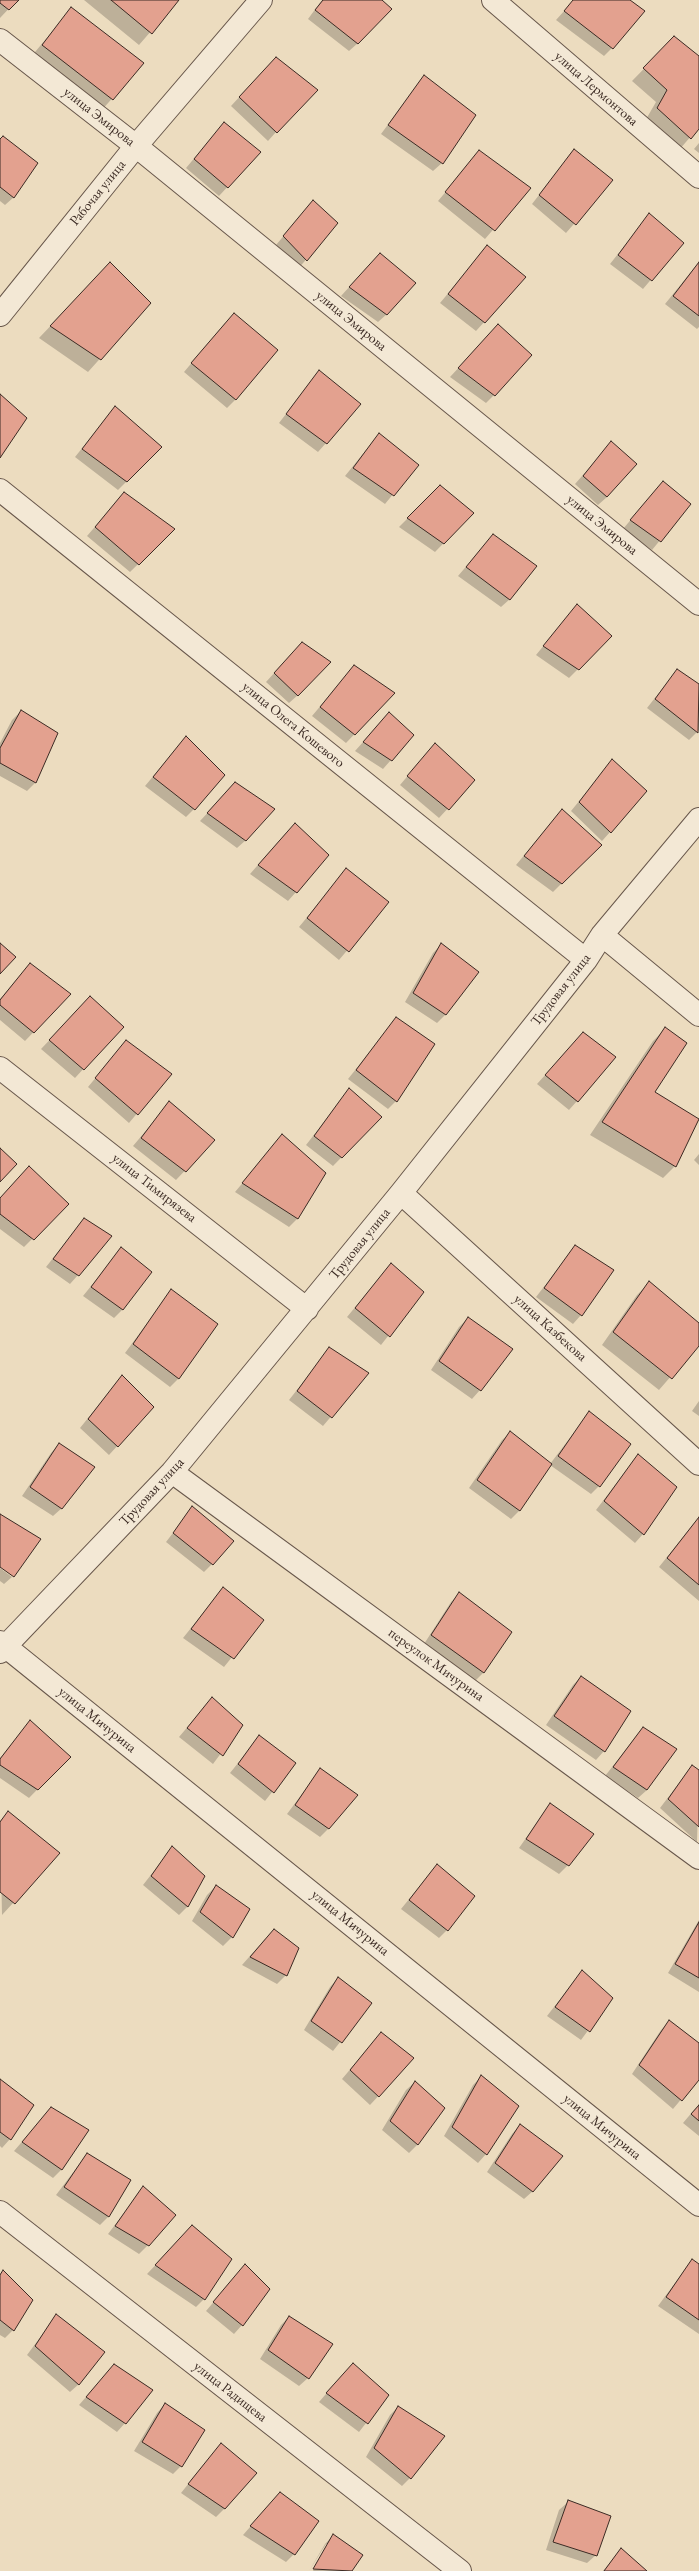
<!DOCTYPE html>
<meta charset="utf-8">
<style>
body{margin:0}
canvas{display:block;background:#ecdcbf}
</style>
<canvas width="699" height="2571"></canvas>
<script>
const ctx = document.querySelector('canvas').getContext('2d');
ctx.lineJoin = 'round';
function fill(path, color) { ctx.fillStyle = color; ctx.fill(path, 'evenodd'); }
const shape = rows => new Path2D(rows.map(r => 'M' + r).join(''));
function stroke(path, color, width, dash) { ctx.strokeStyle = color; ctx.lineWidth = width; ctx.lineCap = dash ? 'butt' : 'round'; ctx.setLineDash(dash || []); ctx.stroke(path); }
function label(font, color, halo, rows, align = 'center') {
  ctx.font = font + ' "EB Garamond",serif'; ctx.lineWidth = 4; ctx.setLineDash([]); ctx.textBaseline = 'middle'; ctx.strokeStyle = halo; ctx.fillStyle = color; for (const [text, x, y, turn = 0] of rows) {
    ctx.save(); ctx.translate(x, y); ctx.rotate((+turn || 0) * Math.PI / 180); ctx.textAlign = isNaN(turn) ? turn : align; if (halo) ctx.strokeText(text, 0, 0); ctx.fillText(text, 0, 0); ctx.restore();
  }
}
fill(shape([
 [0,0,17,0,0,18],
 [84,0,178,0,139,45],
 [322,0,380,0,358,43,349,51,308,19],
 [574,0,628,0,612,48,604,56,556,20],
 [71,9,143,64,100,112,30,58],
 [674,38,699,57,699,127,679,150,645,121,656,102,632,81],
 [267,67,276,132,268,141,231,106],
 [424,76,442,163,433,171,381,134],
 [224,123,260,152,219,196,186,168],
 [0,140,14,197,5,205,0,201],
 [699,143,699,153,694,149],
 [574,150,611,181,566,233,532,204],
 [479,152,529,188,485,239,438,201],
 [313,201,337,223,298,269,276,245],
 [649,215,682,243,643,289,610,264],
 [487,247,525,277,476,331,440,303],
 [699,262,699,327,697,329,665,304],
 [371,263,387,314,378,322,341,296],
 [98,276,150,303,88,372,39,338],
 [225,323,236,399,227,408,184,372],
 [490,334,494,395,486,403,450,377],
 [319,371,326,443,318,452,279,423],
 [115,407,161,447,118,490,75,457],
 [379,434,417,465,385,504,345,476],
 [611,443,607,497,598,505,575,484],
 [440,486,473,513,435,552,399,527],
 [655,491,690,504,652,550,623,529],
 [124,493,174,529,130,572,87,536],
 [493,535,510,599,501,607,458,576],
 [577,605,611,636,569,678,536,655],
 [294,651,298,695,289,703,266,682],
 [354,666,394,693,346,743,312,716],
 [677,670,699,685,699,730,689,740,647,708],
 [21,711,57,733,35,783,27,791,0,776,0,743,12,720],
 [389,713,413,735,383,769,355,751],
 [186,737,194,809,186,817,145,786],
 [427,753,474,780,439,818,400,785],
 [612,761,646,792,602,841,571,811],
 [227,792,246,840,237,848,200,821],
 [562,810,600,845,553,892,516,865],
 [286,833,296,892,288,901,250,874],
 [346,870,388,902,339,960,299,927],
 [441,945,446,1014,437,1023,405,1002,433,953],
 [22,973,70,994,25,1041,0,1020,0,999],
 [82,1006,122,1027,75,1078,41,1049],
 [396,1019,396,1101,388,1109,348,1079],
 [665,1029,653,1092,699,1120,675,1166,663,1178,590,1135,653,1041],
 [583,1033,577,1101,569,1110,537,1084],
 [126,1041,170,1074,129,1123,88,1087],
 [349,1090,381,1117,333,1166,306,1145],
 [170,1102,214,1140,176,1180,133,1146],
 [282,1136,324,1173,297,1219,289,1227,235,1192],
 [699,1154,699,1165,694,1160],
 [0,1198,67,1204,24,1247,0,1229],
 [84,1219,78,1275,70,1284,46,1267],
 [575,1247,581,1315,573,1324,536,1297],
 [121,1249,123,1309,114,1318,83,1296],
 [391,1264,422,1293,381,1345,347,1317],
 [649,1283,699,1324,699,1344,659,1390,602,1345,637,1295],
 [171,1291,179,1378,170,1387,125,1353],
 [468,1318,480,1390,472,1399,431,1370,459,1327],
 [330,1348,368,1373,323,1426,289,1400],
 [122,1376,153,1407,109,1455,80,1428],
 [699,1401,699,1416,692,1411],
 [589,1413,599,1486,591,1494,550,1465,519,1511,511,1519,469,1488,502,1440,511,1432,550,1464],
 [59,1444,62,1508,53,1516,22,1496,51,1453],
 [638,1455,643,1534,635,1543,596,1510],
 [192,1508,212,1564,204,1572,166,1542],
 [699,1517,699,1601,659,1567],
 [0,1568,12,1577,4,1584,0,1581],
 [223,1588,262,1620,224,1667,183,1638],
 [459,1594,484,1672,475,1681,424,1644,451,1602],
 [581,1677,630,1712,604,1751,596,1760,546,1725,573,1685],
 [212,1698,242,1725,213,1764,179,1737],
 [30,1722,69,1757,29,1798,0,1778,0,1758],
 [643,1728,647,1790,638,1798,605,1776],
 [259,1737,295,1763,265,1801,230,1773],
 [692,1766,699,1772,697,1842,660,1808],
 [320,1770,329,1828,320,1837,287,1814],
 [550,1804,568,1865,559,1874,519,1848],
 [8,1813,59,1853,2,1915,0,1821],
 [172,1848,188,1906,179,1915,143,1885],
 [437,1865,447,1930,439,1938,401,1909],
 [216,1886,248,1909,232,1937,223,1946,192,1921,207,1895],
 [699,1920,699,1992,668,1973],
 [265,1939,286,1975,277,1984,242,1965],
 [582,1971,612,1998,581,2040,547,2016],
 [338,1978,371,2003,333,2051,304,2030,330,1987],
 [670,2021,699,2044,699,2078,673,2109,632,2074,661,2030],
 [381,2033,413,2059,370,2105,342,2079],
 [481,2077,486,2154,478,2163,444,2136,473,2085],
 [0,2081,10,2139,2,2148,0,2146],
 [415,2082,418,2144,409,2153,382,2130,406,2090],
 [699,2104,699,2136,683,2123],
 [51,2108,62,2169,53,2178,14,2151],
 [520,2125,533,2191,524,2199,487,2172,512,2134],
 [87,2154,130,2180,108,2217,100,2225,56,2195],
 [143,2188,148,2245,139,2254,108,2234],
 [184,2235,204,2299,196,2307,147,2274],
 [692,2260,699,2265,699,2334,658,2306],
 [245,2265,242,2325,234,2334,206,2311],
 [3,2272,13,2330,5,2338,0,2335,0,2274],
 [56,2316,79,2384,70,2392,27,2355],
 [289,2317,308,2378,299,2386,260,2359,281,2325],
 [114,2365,125,2423,117,2432,79,2405],
 [344,2373,388,2395,359,2432,319,2402],
 [165,2404,181,2466,173,2474,134,2451,157,2413],
 [398,2407,410,2478,402,2486,366,2457,390,2415],
 [213,2453,225,2508,216,2517,181,2493],
 [280,2493,294,2554,286,2562,243,2535],
 [568,2502,596,2555,587,2563,546,2550,559,2510],
 [333,2536,361,2556,351,2571,313,2571,328,2544,326,2544,309,2571,325,2544],
 [621,2549,646,2571,603,2571]
]), '#0003');
const building = shape([
 [0,0,19,0,9,10,0,3,0,0],
 [111,0,179,0,152,34,111,0],
 [323,0,382,0,392,9,358,44,315,10,323,0],
 [573,0,630,0,645,11,613,49,564,11,573,0],
 [71,7,144,63,113,100,42,45,71,7],
 [674,36,699,56,699,129,691,139,657,108,667,90,643,68,674,36],
 [276,57,318,90,277,133,239,97,276,57],
 [424,75,476,115,443,164,388,125,424,75],
 [224,122,261,152,228,188,194,159,224,122],
 [3,136,38,163,14,198,0,187,0,139,3,136],
 [574,149,613,180,576,225,539,195,574,149],
 [479,150,531,188,495,231,445,192,479,150],
 [313,200,338,223,307,261,283,236,313,200],
 [649,213,684,243,652,281,618,255,649,213],
 [487,245,526,277,485,323,448,294,487,245],
 [380,253,416,283,387,315,349,287,380,253],
 [110,262,151,303,101,360,50,326,110,262],
 [699,262,699,316,673,296,699,262],
 [234,313,278,350,236,400,191,363,234,313],
 [498,324,532,355,495,396,458,368,498,324],
 [319,370,361,404,327,444,286,414,319,370],
 [0,394,27,418,0,458,0,394],
 [115,406,162,447,127,482,82,449,115,406],
 [379,433,419,465,394,496,353,468,379,433],
 [611,441,637,464,607,497,583,476,611,441],
 [663,481,691,504,661,542,630,520,663,481],
 [440,485,474,513,444,544,407,518,440,485],
 [124,492,175,529,139,565,95,527,124,492],
 [493,534,537,566,510,600,466,567,493,534],
 [577,604,612,636,579,670,543,646,577,604],
 [302,642,331,662,298,696,274,673,302,642],
 [354,665,395,693,355,735,320,707,354,665],
 [677,669,699,684,698,733,655,699,677,669],
 [21,710,58,733,36,783,0,763,0,748,21,710],
 [389,712,414,735,392,761,363,742,389,712],
 [186,736,225,775,195,810,153,777,186,736],
 [435,743,475,780,449,810,407,776,435,743],
 [612,759,647,791,611,833,579,802,612,759],
 [235,782,275,809,246,841,207,813,235,782],
 [562,809,602,845,562,884,524,856,562,809],
 [295,823,329,855,297,893,258,865,295,823],
 [346,868,389,902,349,952,307,918,346,868],
 [0,943,16,957,0,974,0,943],
 [441,943,479,972,446,1015,413,993,441,943],
 [30,963,71,994,34,1033,0,1005,0,1000,30,963],
 [90,996,124,1027,84,1070,49,1040,90,996],
 [396,1017,435,1044,397,1102,356,1070,396,1017],
 [665,1027,687,1043,655,1092,699,1119,676,1167,602,1122,665,1027],
 [583,1032,616,1057,578,1102,545,1075,583,1032],
 [126,1040,172,1074,138,1115,95,1078,126,1040],
 [349,1088,382,1117,342,1158,314,1136,349,1088],
 [169,1101,215,1140,186,1172,141,1138,169,1101],
 [282,1134,326,1173,298,1219,242,1183,282,1134],
 [0,1148,17,1164,0,1182,0,1148],
 [29,1166,69,1204,34,1240,0,1214,0,1198,29,1166],
 [84,1218,112,1236,79,1276,53,1259,84,1218],
 [575,1245,614,1270,582,1316,544,1288,575,1245],
 [121,1247,152,1272,123,1310,91,1287,121,1247],
 [391,1263,424,1292,390,1337,355,1308,391,1263],
 [649,1281,699,1323,699,1346,672,1379,613,1332,649,1281],
 [171,1289,218,1324,179,1379,133,1344,171,1289],
 [468,1317,513,1349,481,1391,439,1361,468,1317],
 [329,1347,369,1373,332,1418,297,1391,329,1347],
 [122,1375,154,1407,118,1447,88,1419,122,1375],
 [589,1411,631,1444,600,1487,558,1456,589,1411],
 [510,1431,552,1464,520,1511,477,1480,510,1431],
 [59,1443,95,1467,62,1509,30,1487,59,1443],
 [638,1454,677,1487,644,1535,604,1501,638,1454],
 [192,1506,234,1541,213,1565,173,1533,192,1506],
 [0,1514,41,1539,14,1577,0,1567,0,1514],
 [699,1517,699,1585,667,1558,699,1517],
 [223,1587,264,1620,234,1659,191,1629,223,1587],
 [459,1592,512,1632,484,1673,431,1635,459,1592],
 [581,1676,631,1711,605,1752,554,1716,581,1676],
 [212,1697,243,1725,223,1756,187,1728,212,1697],
 [30,1720,71,1757,38,1790,0,1765,0,1759,30,1720],
 [643,1727,677,1749,647,1790,613,1767,643,1727],
 [259,1735,296,1763,274,1793,238,1764,259,1735],
 [692,1765,699,1770,699,1827,668,1799,692,1765],
 [320,1768,358,1795,329,1829,295,1805,320,1768],
 [550,1803,594,1834,569,1866,526,1839,550,1803],
 [8,1811,60,1853,15,1904,0,1892,0,1822,8,1811],
 [172,1846,205,1876,188,1907,151,1876,172,1846],
 [437,1864,475,1896,448,1931,409,1900,437,1864],
 [216,1885,250,1909,233,1938,200,1912,216,1885],
 [699,1922,699,1978,675,1964,699,1922],
 [274,1929,299,1948,287,1976,250,1957,274,1929],
 [582,1970,613,1998,590,2032,555,2007,582,1970],
 [338,1977,372,2003,342,2043,311,2021,338,1977],
 [669,2020,699,2043,699,2080,682,2101,639,2065,669,2020],
 [381,2032,414,2058,379,2097,350,2070,381,2032],
 [481,2075,519,2106,487,2155,452,2127,481,2075],
 [0,2079,34,2105,11,2140,0,2132,0,2079],
 [415,2081,445,2108,418,2145,390,2121,415,2081],
 [699,2105,699,2121,691,2114,699,2105],
 [51,2107,89,2130,62,2170,22,2142,51,2107],
 [520,2124,563,2156,533,2192,495,2163,520,2124],
 [87,2153,131,2180,109,2217,64,2187,87,2153],
 [143,2186,176,2215,149,2246,115,2226,143,2186],
 [192,2225,232,2259,205,2300,155,2265,192,2225],
 [692,2259,699,2264,699,2320,666,2297,692,2259],
 [245,2264,270,2289,243,2326,213,2302,245,2264],
 [3,2270,33,2300,14,2331,0,2320,0,2275,3,2270],
 [56,2314,105,2352,79,2385,35,2346,56,2314],
 [289,2316,333,2344,309,2379,268,2350,289,2316],
 [353,2363,389,2395,368,2424,326,2393,353,2363],
 [114,2364,153,2390,126,2424,86,2397,114,2364],
 [165,2403,205,2430,182,2467,142,2442,165,2403],
 [398,2406,445,2436,411,2479,374,2448,398,2406],
 [221,2443,257,2473,225,2509,188,2484,221,2443],
 [280,2492,319,2521,295,2555,250,2526,280,2492],
 [568,2500,611,2516,597,2556,553,2542,568,2500],
 [333,2534,363,2555,352,2571,313,2569,333,2534],
 [621,2548,647,2571,604,2571,621,2548]
]);
fill(building, '#e3a18f');
stroke(building, '#3c2b24', 1);
const minor = shape([
 [493,0,699,177],
 [0,40,136,146,699,604],
 [0,315,136,146,261,0],
 [0,490,586,960],
 [602,935,699,1015],
 [0,1068,307,1309],
 [401,1193,699,1464],
 [172,1472,699,1858],
 [0,1642,699,2205],
 [0,1652,172,1472,401,1193,586,960,602,935,699,819],
 [0,2212,460,2571]
]);
stroke(minor, '#68574b', 24);
stroke(minor, '#f3e8d5', 22);
label('14px', '#3c2b24', '#f3e8d5', [
 ["улица Лермонтова",596,89,41],
 ["улица Эмирова",99,117,38],
 ["Рабочая улица",98,193,-51],
 ["улица Эмирова",351,321,39],
 ["улица Эмирова",602,525,39],
 ["улица Олега Кошевого",293,725,39],
 ["Трудовая улица",561,990,-52],
 ["улица Тимирязева",154,1188,38],
 ["Трудовая улица",360,1244,-51],
 ["улица Казбекова",550,1328,42],
 ["Трудовая улица",152,1492,-47],
 ["переулок Мичурина",436,1665,36],
 ["улица Мичурина",97,1720,39],
 ["улица Мичурина",350,1923,39],
 ["улица Мичурина",602,2127,39],
 ["улица Радищева",230,2392,38]
]);
</script>
